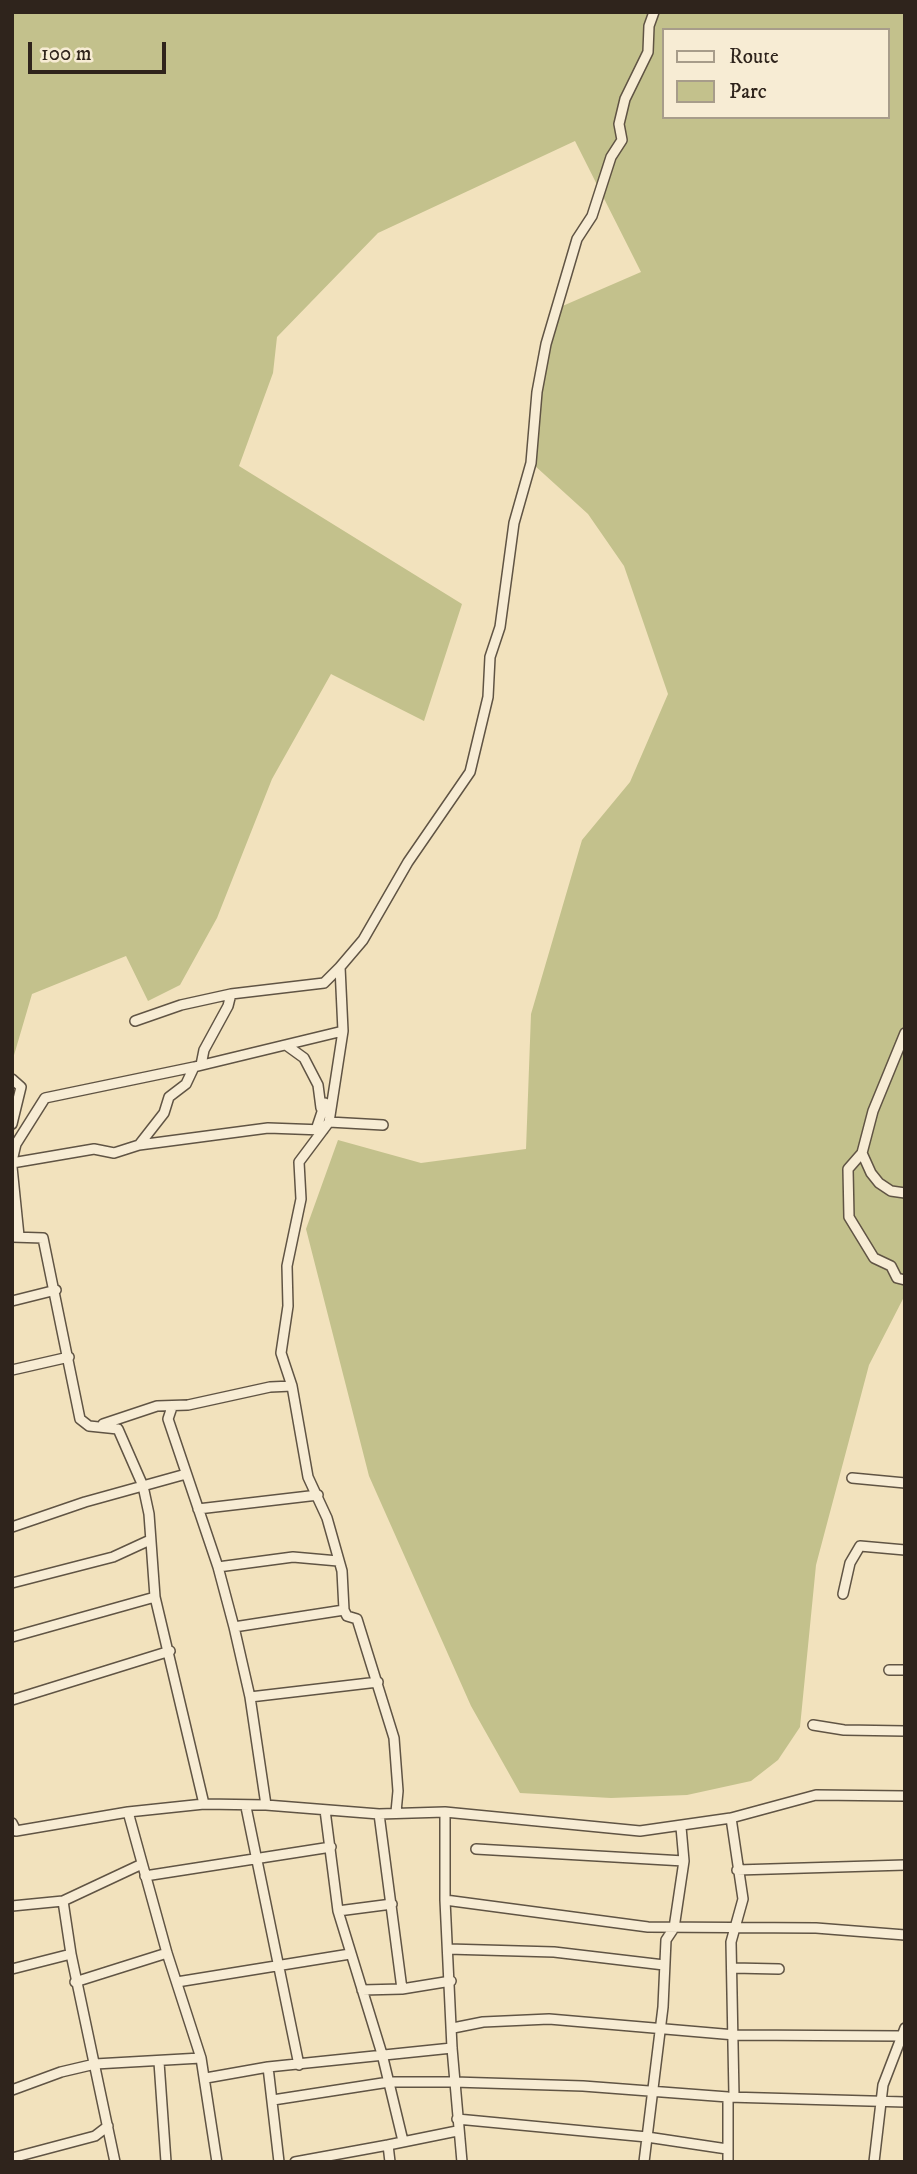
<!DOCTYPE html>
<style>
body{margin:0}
#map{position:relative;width:917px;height:2174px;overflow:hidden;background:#f2e2bd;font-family:"IM FELL DW Pica",serif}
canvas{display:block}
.frame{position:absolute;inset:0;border:14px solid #2f241c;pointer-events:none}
.legend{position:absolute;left:662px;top:28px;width:228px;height:91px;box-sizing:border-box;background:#f7ecd4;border:2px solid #a79c8a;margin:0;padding:9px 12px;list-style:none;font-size:21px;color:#2f241c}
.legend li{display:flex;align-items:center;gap:14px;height:35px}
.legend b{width:35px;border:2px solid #a79c8a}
.scale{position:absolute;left:28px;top:42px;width:138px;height:32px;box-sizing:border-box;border:4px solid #2f241c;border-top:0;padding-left:9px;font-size:21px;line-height:24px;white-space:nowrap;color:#2f241c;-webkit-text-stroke:5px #f7ecd4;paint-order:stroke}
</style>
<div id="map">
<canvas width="917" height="2174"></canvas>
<div class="frame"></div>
<ul class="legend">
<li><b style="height:9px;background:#f7ecd4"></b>Route</li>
<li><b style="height:19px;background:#c3c18c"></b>Parc</li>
</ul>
<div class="scale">100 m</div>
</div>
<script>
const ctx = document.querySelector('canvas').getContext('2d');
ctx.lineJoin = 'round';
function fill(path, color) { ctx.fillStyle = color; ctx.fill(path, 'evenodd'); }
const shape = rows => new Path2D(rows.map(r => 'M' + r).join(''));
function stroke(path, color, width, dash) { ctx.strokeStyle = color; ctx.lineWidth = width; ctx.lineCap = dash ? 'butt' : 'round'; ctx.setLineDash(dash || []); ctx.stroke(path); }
fill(shape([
 [12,12,905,12,905,1295,869,1365,816,1565,800,1727,778,1760,751,1781,687,1795,611,1798,520,1793,471,1706,369,1476,306,1229,338,1140,421,1163,526,1149,531,1014,582,840,630,782,668,694,624,566,588,514,534,465,551,311,641,272,575,141,378,233,277,337,273,373,239,466,462,604,424,721,331,674,272,779,217,918,180,985,148,1001,126,956,32,994,12,1062],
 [663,30,887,30,887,117,663,117]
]), '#c3c18c');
const street = shape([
 [135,1021,181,1005,231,994,324,983,340,967],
 [905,1033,873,1111,862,1153,871,1173,879,1183,891,1191,905,1193],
 [286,1045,304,1058,318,1085,321,1108],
 [201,1065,204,1050,228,1006,231,994],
 [12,1079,21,1087,12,1124],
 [329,1122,383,1125],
 [316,1130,325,1103],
 [139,1145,164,1113,169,1097,186,1084,194,1067,343,1031],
 [862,1153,848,1169,849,1217,874,1258,891,1266,897,1278,905,1280],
 [12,1161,16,1144,45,1098,194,1067],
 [12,1163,94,1149,114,1153,139,1145,268,1128,323,1130],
 [12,1167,19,1236],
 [12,1237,43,1238,80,1419,89,1426,118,1429,143,1486,149,1514,155,1597,204,1804],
 [12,1301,56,1290],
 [12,1370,69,1357],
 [172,1407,168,1419,218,1567,234,1627,250,1697,266,1805],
 [103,1424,157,1406,188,1405,270,1387,292,1386],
 [852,1478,905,1483],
 [198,1509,318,1495],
 [12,1527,85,1502,186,1474],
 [218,1567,293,1557,338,1561],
 [12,1583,113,1557,150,1540],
 [843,1594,850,1563,860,1546,905,1550],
 [234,1627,344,1610],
 [12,1637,155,1597],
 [889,1670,905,1670],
 [250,1697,378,1682],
 [12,1700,170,1651],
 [813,1725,844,1730,905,1731],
 [246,1807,299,2065],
 [325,1810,338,1911,382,2054,403,2141],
 [128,1812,167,1953,201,2058,217,2162],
 [396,1812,398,1791,394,1738,357,1619,347,1616,344,1610,342,1571,327,1518,308,1477,292,1386,281,1353,288,1306,287,1266,301,1199,299,1162,329,1122,343,1031,340,967,363,940,408,862,470,772,488,697,490,657,500,627,514,523,531,463,537,392,546,344,577,239,592,216,611,157,622,140,619,124,625,99,648,52,649,26,654,12],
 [445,1812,445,1900,452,2048,462,2162],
 [379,1814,402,1989],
 [731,1818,743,1899,731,1942,734,2096],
 [12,1823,16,1831,128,1812,204,1804,266,1805,379,1814,445,1812,640,1831,731,1818,816,1795,905,1796],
 [476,1849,684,1861],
 [737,1870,905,1865],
 [145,1876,331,1847],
 [445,1900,648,1927,816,1928,905,1935],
 [12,1906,63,1901,142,1864],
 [338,1911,392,1904],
 [448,1949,554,1952,664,1965],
 [71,1954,115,2162],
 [733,1968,779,1969],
 [12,1969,71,1954,63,1901],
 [75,1982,167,1953],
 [177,1982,350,1954],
 [362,1990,402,1989,451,1981],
 [453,2028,483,2022,549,2019,735,2035,901,2036],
 [159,2062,166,2162],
 [268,2067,279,2162],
 [206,2078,268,2067,452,2048],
 [12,2090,61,2072,95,2064,201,2058],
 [273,2100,389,2082,454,2082,583,2086,728,2097,905,2102],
 [457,2119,647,2137,727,2149],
 [388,2145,457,2131],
 [12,2158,95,2136,108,2126],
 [295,2162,388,2145,390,2162],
 [644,2162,663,2007,666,1940,674,1928,684,1861,681,1827],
 [728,2162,728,2097],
 [874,2162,883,2085,905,2028]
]);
stroke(street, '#605444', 12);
stroke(street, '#f7ecd4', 9);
</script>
